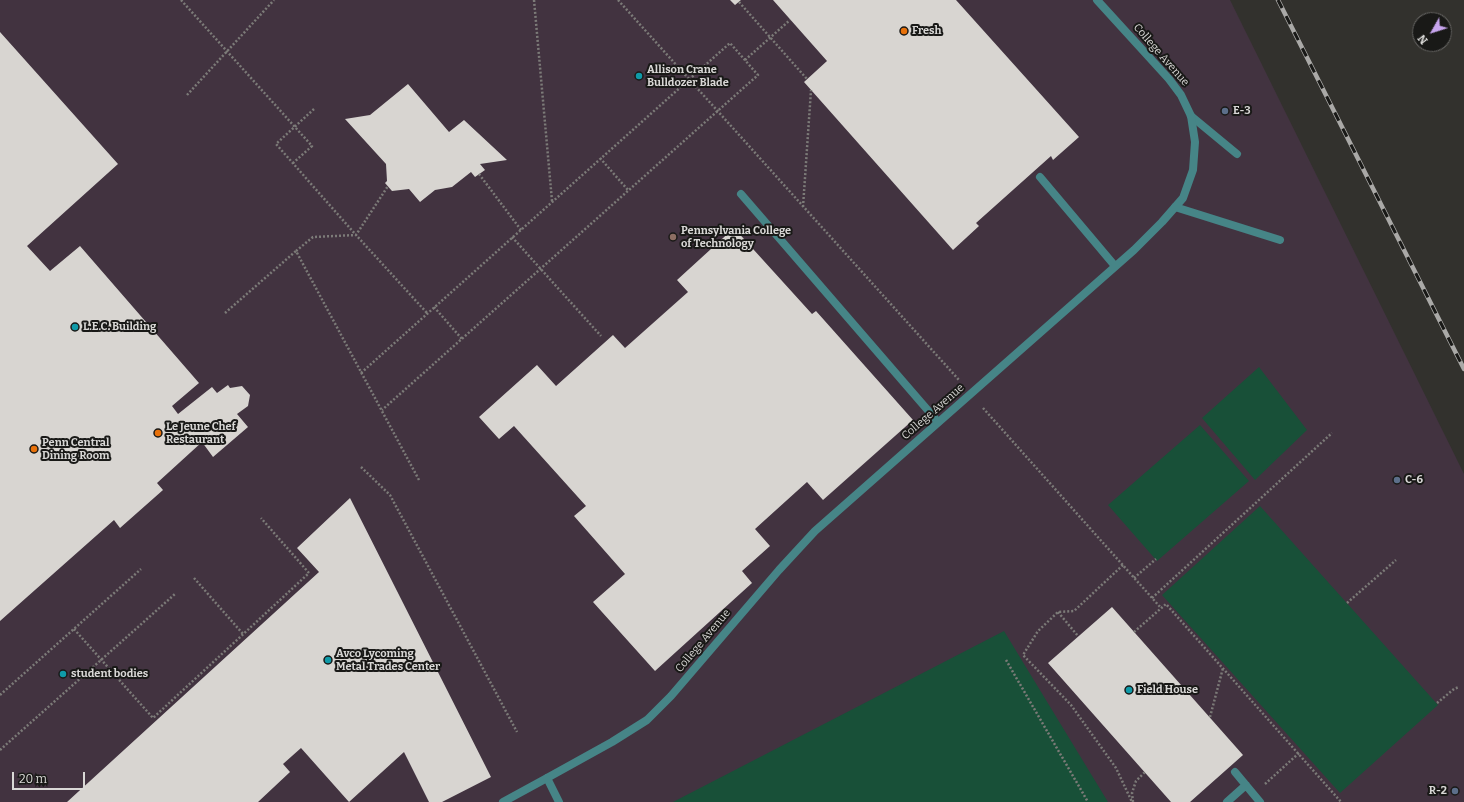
<!DOCTYPE html>
<style>
body{margin:0}
#map{position:relative;width:1464px;height:802px;overflow:hidden;background:#32312d;font-family:Bitter,serif}
canvas{display:block}
.north{position:absolute;left:1412px;top:12px;width:40px;height:40px;box-sizing:border-box;background:#191917;border:1px solid #666563;border-radius:50%;rotate:231deg;font-size:11px;font-weight:700;line-height:16px;text-align:center;color:#d9d8d6}
.north::after{content:'';display:block;margin:auto;width:14px;height:18px;background:#c8a5ee;clip-path:polygon(50% 0,100% 100%,50% 72%,0 100%)}
.scale{position:absolute;left:12px;top:772px;width:73px;height:18px;box-sizing:border-box;border:2px solid #d9d8d6;border-top:0;padding-left:5px;font-size:12px;line-height:14px;white-space:nowrap;color:#d9d8d6;-webkit-text-stroke:3px #191917;paint-order:stroke}
</style>
<div id="map">
<canvas width="1464" height="802"></canvas>
<div class="north">N</div>
<div class="scale">20 m</div>
</div>
<script>
const ctx = document.querySelector('canvas').getContext('2d');
ctx.lineJoin = 'round';
function fill(path, color) { ctx.fillStyle = color; ctx.fill(path, 'evenodd'); }
const shape = rows => new Path2D(rows.map(r => 'M' + r).join(''));
function stroke(path, color, width, dash) { ctx.strokeStyle = color; ctx.lineWidth = width; ctx.lineCap = dash ? 'butt' : 'round'; ctx.setLineDash(dash || []); ctx.stroke(path); }
function label(font, color, halo, rows, align = 'center') {
  ctx.font = font + ' Bitter,serif'; ctx.lineWidth = 4; ctx.setLineDash([]); ctx.textBaseline = 'middle'; ctx.strokeStyle = halo; ctx.fillStyle = color; for (const [text, x, y, turn = 0] of rows) {
    ctx.save(); ctx.translate(x, y); ctx.rotate((+turn || 0) * Math.PI / 180); ctx.textAlign = isNaN(turn) ? turn : align; if (halo) ctx.strokeText(text, 0, 0); ctx.fillText(text, 0, 0); ctx.restore();
  }
}
fill(shape([
 [0,0,1230,0,1464,474,1464,802,0,802]
]), '#423340');
fill(shape([
 [1259,367,1307,430,1255,480,1202,418],
 [1200,425,1249,481,1157,561,1108,505],
 [1260,506,1438,705,1340,793,1162,595],
 [1004,631,1108,802,673,802]
]), '#185038');
fill(shape([
 [730,0,741,0,735,5],
 [773,0,956,0,1079,137,1053,160,1051,156,976,223,979,226,953,250,804,82,827,61],
 [0,32,118,164,27,246,50,271,80,246,199,383,172,406,178,414,212,387,217,393,228,385,230,388,242,386,250,395,248,406,237,414,248,427,213,457,202,442,157,483,163,490,120,528,114,520,0,621],
 [408,84,449,132,464,120,507,160,480,164,485,170,475,177,471,172,452,187,435,190,420,202,409,189,392,191,385,183,387,181,386,164,345,119,370,115],
 [734,228,812,314,816,311,913,420,823,500,807,482,755,529,770,546,742,571,752,583,655,671,593,602,625,574,574,516,586,506,514,426,499,439,479,417,537,365,556,386,613,335,625,348,688,292,677,280],
 [350,498,491,777,442,802,429,802,404,752,349,802,301,748,283,764,290,772,258,802,67,802,319,572,297,548],
 [1112,607,1243,755,1190,802,1171,802,1048,663]
]), '#d8d5d1');
stroke(shape([
 [181,0,312,146,293,163],
 [534,0,552,201],
 [618,0,959,380],
 [739,2,807,79],
 [745,60,790,20],
 [187,95,274,0],
 [314,109,276,144,356,235,388,186],
 [600,158,628,190],
 [479,174,521,230],
 [803,207,811,90],
 [512,237,601,336],
 [434,307,462,339],
 [225,313,296,251],
 [361,373,730,43,758,75,382,410],
 [983,408,1161,608],
 [361,467,390,495,517,732],
 [419,480,296,251,313,237,356,235,427,313],
 [1123,565,1074,611,1058,612,1038,631,1023,655,1071,705,1116,768,1132,802],
 [194,578,243,634],
 [1134,578,1156,559],
 [1152,598,1332,433],
 [1347,603,1396,560],
 [1058,612,1078,636],
 [74,629,153,718,309,573,261,518],
 [1134,632,1166,604,1341,802],
 [1006,660,1088,802],
 [0,695,141,569],
 [1437,703,1454,689,1459,687],
 [1210,717,1223,668],
 [0,750,175,594],
 [1265,784,1299,753],
 [1133,802,1132,793,1136,781,1145,772]
]), '#7c7b78', 2.5, [2, 2]);
stroke(shape([
 [1191,116,1237,154],
 [1040,177,1115,266],
 [741,194,938,422],
 [1175,207,1280,240],
 [1235,772,1260,802],
 [503,802,547,778],
 [1227,802,1246,785]
]), '#468587', 8);
stroke(shape([
 [559,802,547,778,612,742,647,720,671,696,779,570,815,531,1134,250,1162,222,1183,198,1193,170,1195,142,1191,116,1181,95,1169,79,1097,0]
]), '#468587', 8);
const rail = shape([
 [1278,0,1464,369]
]);
stroke(rail, '#aaa9a7', 4.5);
stroke(rail, '#191917', 3, [9]);
for (const [x, y, r, color] of [
 [904,31,4,"#e8710a"],
 [639,76,4,"#0f9aa8"],
 [1225,111,4,"#5c6f8a"],
 [673,237,4,"#8d6e63"],
 [75,327,4,"#0f9aa8"],
 [158,433,4,"#e8710a"],
 [34,449,4,"#e8710a"],
 [1397,480,4,"#5c6f8a"],
 [328,660,4,"#0f9aa8"],
 [63,674,4,"#0f9aa8"],
 [1129,690,4,"#0f9aa8"],
 [1455,791,4,"#5c6f8a"]
]) { const dot = new Path2D(); dot.arc(x, y, r, 0, 2 * Math.PI); ctx.fillStyle = color; ctx.fill(dot); stroke(dot, '#191917', 1.5); }
label('bold 11px', '#d9d8d6', '#191917', [
 ["Fresh",912,31],
 ["Allison Crane",647,70],
 ["Bulldozer Blade",647,83],
 ["E-3",1233,111],
 ["Pennsylvania College",681,231],
 ["of Technology",681,244],
 ["L.E.C. Building",83,327],
 ["Le Jeune Chef",166,427],
 ["Restaurant",166,440],
 ["Penn Central",42,443],
 ["Dining Room",42,456],
 ["C-6",1405,480],
 ["Avco Lycoming",336,654],
 ["Metal Trades Center",336,667],
 ["student bodies",71,674],
 ["Field House",1137,690],
 ["R-2",1447,791,"right"]
], 'left');
label('11px', '#d9d8d6', '#191917', [
 ["College Avenue",1161,55,49],
 ["College Avenue",933,412,-41],
 ["College Avenue",703,641,-50]
]);
</script>
